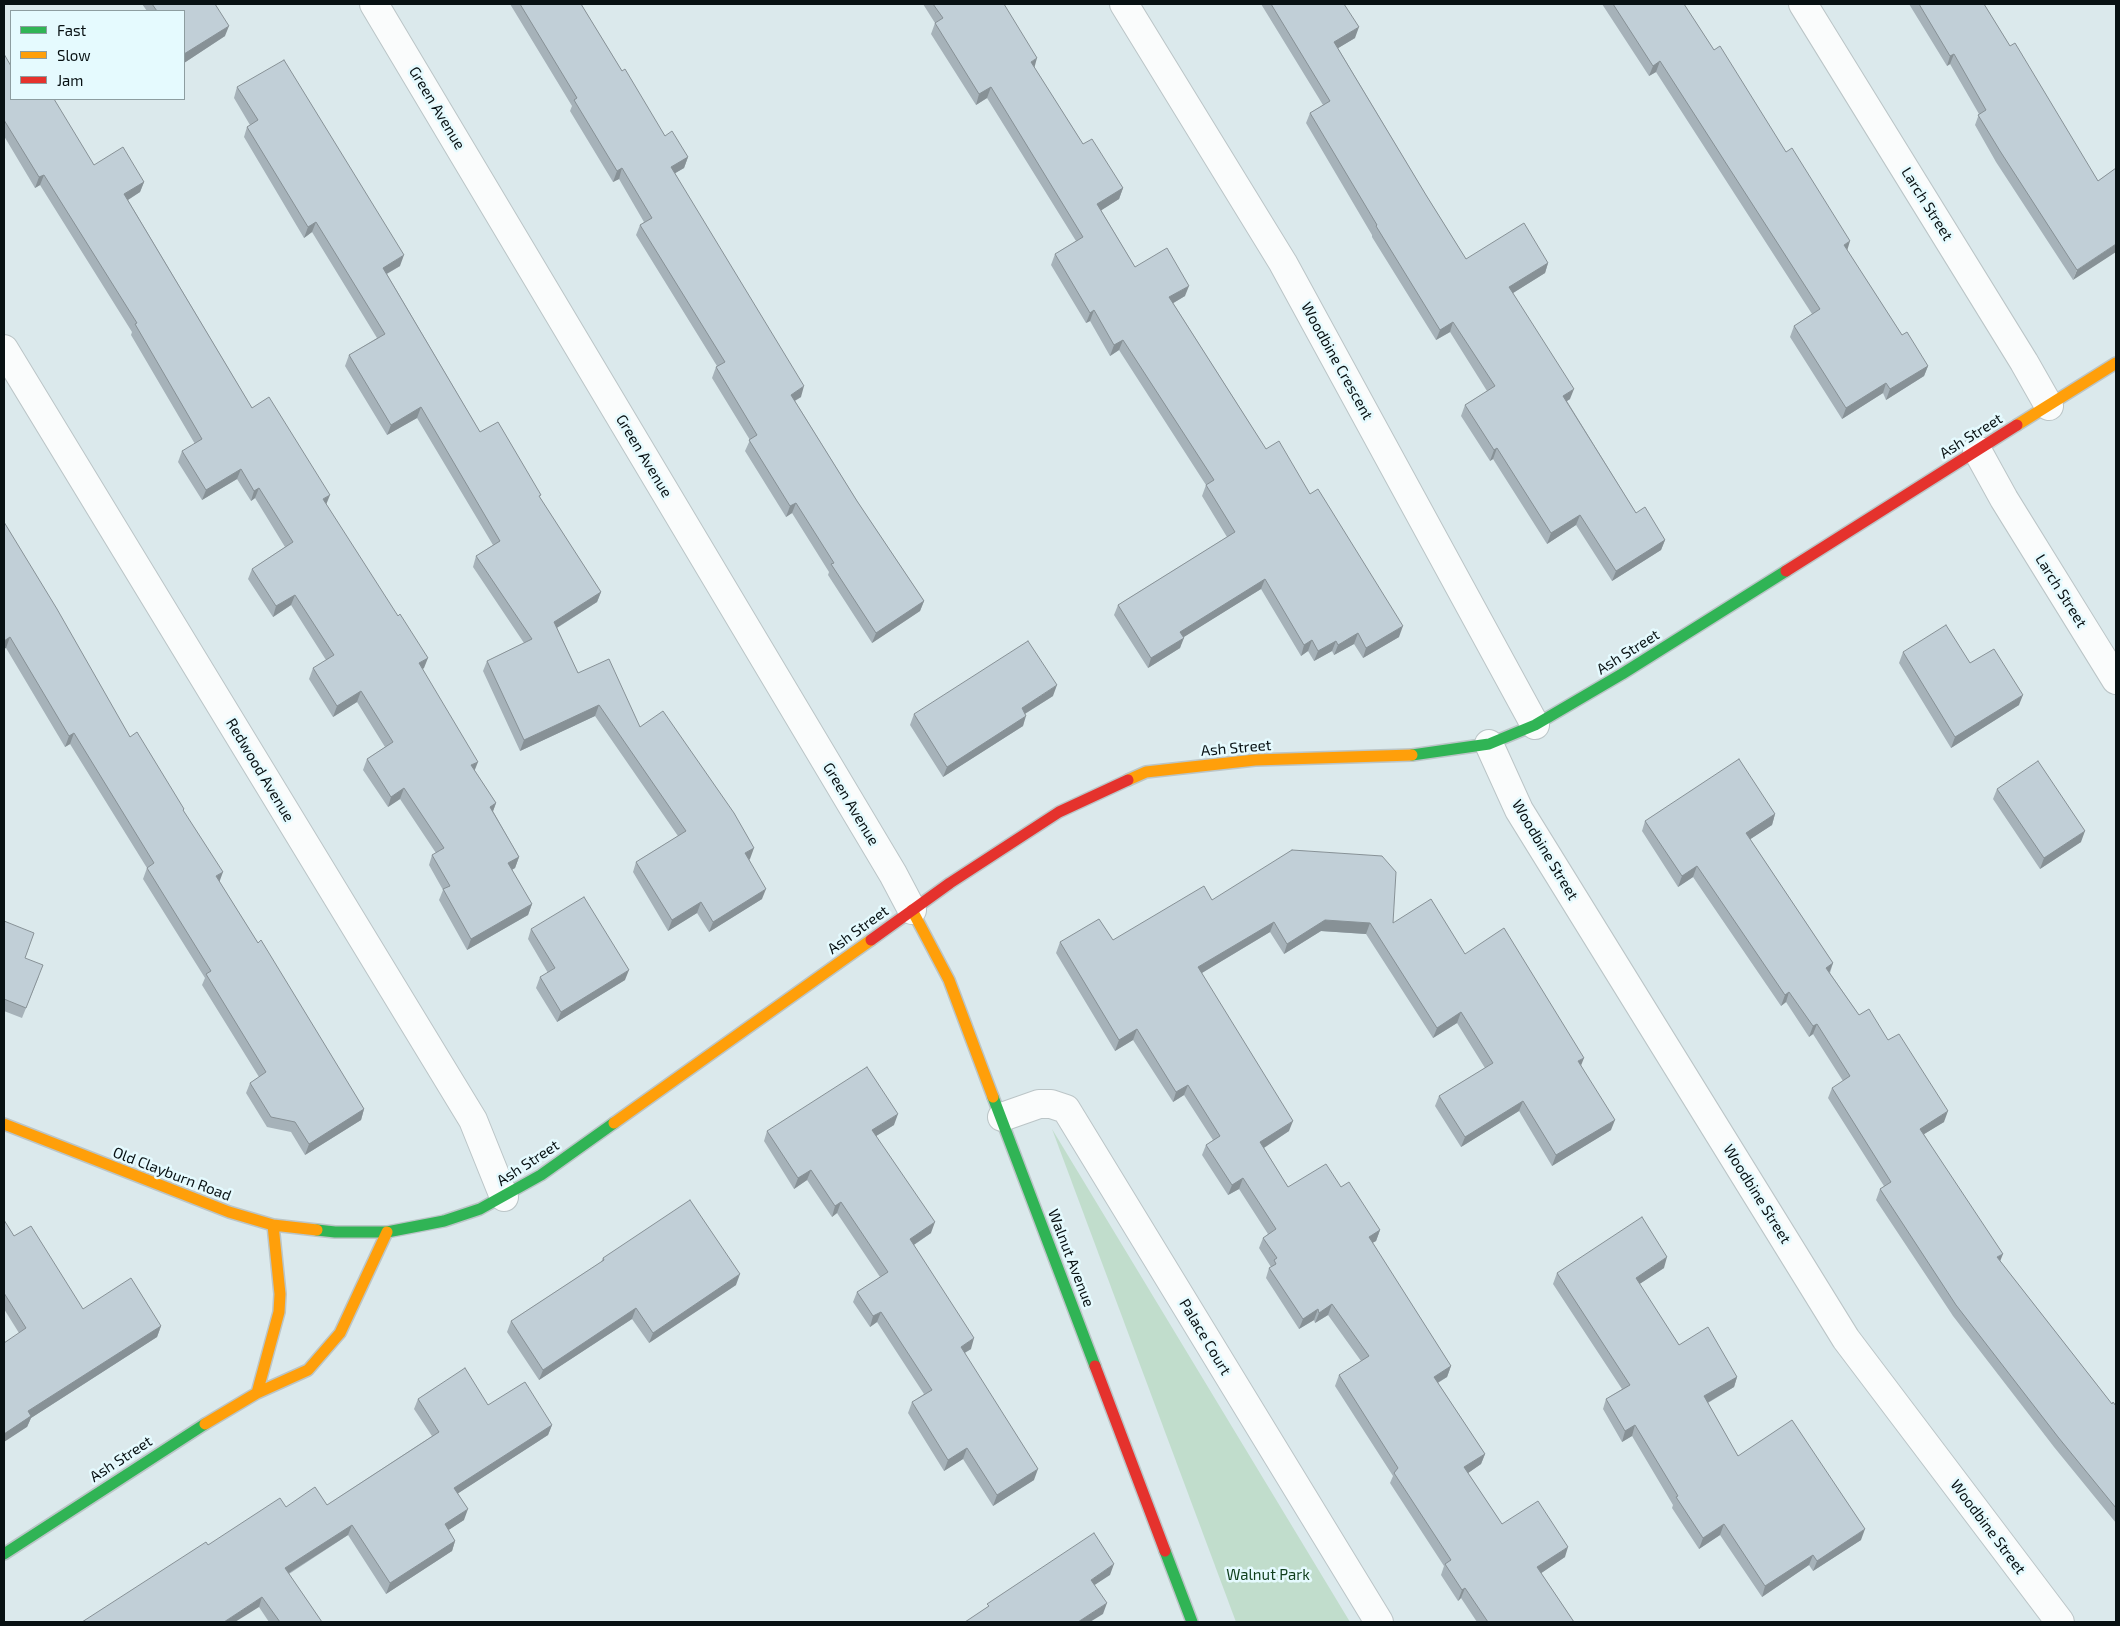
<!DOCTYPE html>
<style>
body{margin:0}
#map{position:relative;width:2120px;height:1626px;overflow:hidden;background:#dbe9ec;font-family:"Exo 2",sans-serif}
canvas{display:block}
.frame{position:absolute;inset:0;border:5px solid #081113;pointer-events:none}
.legend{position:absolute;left:10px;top:10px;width:175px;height:90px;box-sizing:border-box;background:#e5fafe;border:1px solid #8d9da0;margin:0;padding:6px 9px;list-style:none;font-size:15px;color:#081113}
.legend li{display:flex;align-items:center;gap:10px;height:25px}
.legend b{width:25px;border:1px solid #8d9da0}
</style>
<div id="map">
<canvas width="2120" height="1626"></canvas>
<div class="frame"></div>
<ul class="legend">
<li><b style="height:6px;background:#30b455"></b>Fast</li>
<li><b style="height:6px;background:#ff9f0a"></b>Slow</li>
<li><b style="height:6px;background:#e5322d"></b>Jam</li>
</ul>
</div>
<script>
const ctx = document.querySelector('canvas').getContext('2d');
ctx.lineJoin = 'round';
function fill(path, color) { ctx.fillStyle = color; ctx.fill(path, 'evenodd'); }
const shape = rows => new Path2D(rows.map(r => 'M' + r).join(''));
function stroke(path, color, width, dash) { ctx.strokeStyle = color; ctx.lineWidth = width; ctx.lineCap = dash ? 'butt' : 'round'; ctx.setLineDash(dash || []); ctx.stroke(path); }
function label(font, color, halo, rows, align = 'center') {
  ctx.font = font + ' "Exo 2",sans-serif'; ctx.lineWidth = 5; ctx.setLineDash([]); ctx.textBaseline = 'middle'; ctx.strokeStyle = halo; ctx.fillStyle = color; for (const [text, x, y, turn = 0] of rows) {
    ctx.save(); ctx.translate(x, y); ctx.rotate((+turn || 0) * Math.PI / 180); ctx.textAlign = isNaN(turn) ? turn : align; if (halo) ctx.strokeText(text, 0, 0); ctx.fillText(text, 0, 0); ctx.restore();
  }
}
fill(shape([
 [1052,1129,1350,1622,1236,1622]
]), '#c1ddcc');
const street = shape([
 [374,4,893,874,912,910],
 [1124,4,1283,263,1535,725],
 [1803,4,2024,362,2049,406],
 [4,349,473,1120,504,1197],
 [1977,450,2004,499,2116,680],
 [1489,744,1519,810,1846,1339,2060,1622],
 [1002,1117,1039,1104,1051,1104,1066,1109,1379,1622]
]);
const fast = shape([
 [1412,755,1489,744,1535,725,1622,674,1786,571],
 [993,1097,1095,1366],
 [317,1230,335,1232,387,1232,444,1221,480,1209,541,1175,614,1123],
 [1165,1551,1192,1622],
 [4,1554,205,1424]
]);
const slow = shape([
 [2017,425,2116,363],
 [1128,780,1146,772,1255,760,1412,755],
 [912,910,949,980,993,1097],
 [614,1123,871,940],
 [4,1124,229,1212,273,1225,317,1230],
 [257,1393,279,1312,280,1294,273,1225],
 [205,1424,257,1393,308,1370,340,1333,387,1232]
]);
const jam = shape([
 [1786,571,2017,425],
 [871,940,950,883,1059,812,1128,780],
 [1095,1366,1165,1551]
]);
stroke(street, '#bbc5c7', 30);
stroke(fast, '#bbc5c7', 14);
stroke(slow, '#bbc5c7', 14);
stroke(jam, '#bbc5c7', 14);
stroke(street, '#fafcfc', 28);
stroke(fast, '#30b455', 11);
stroke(slow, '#ff9f0a', 11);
stroke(jam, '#e5322d', 11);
fill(shape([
 [142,4,215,4,225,36,184,63,184,11,147,11],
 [510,4,581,4,622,71,665,136,688,157,684,168,675,173,801,397,795,401,857,501,924,601,920,611,872,643,828,575,829,572,792,513,786,517,745,451,750,440,712,378,716,367,717,366,636,235,640,225,644,222,619,179,613,182,570,111,572,106],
 [923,4,1004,4,1034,67,1083,144,1123,188,1119,199,1101,210,1135,267,1185,296,1173,303,1266,449,1310,494,1399,637,1363,658,1354,644,1334,655,1332,651,1314,661,1308,651,1301,656,1261,589,1183,637,1180,648,1148,668,1114,615,1118,605,1227,537,1202,496,1206,485,1119,350,1110,356,1090,321,1086,323,1051,265,1055,254,1076,241,987,98,976,105,931,34,935,23],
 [1261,4,1344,4,1355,38,1338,48,1426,195,1466,259,1548,263,1545,273,1513,293,1570,399,1567,401,1636,513,1665,540,1661,550,1612,581,1576,525,1547,544,1493,459,1490,461,1461,416,1465,405,1487,391,1450,332,1436,340,1372,237,1372,235,1306,123,1310,113,1323,105],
 [1602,4,1684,4,1714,50,1847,250,1902,335,1928,366,1924,376,1886,400,1883,393,1842,419,1790,337,1794,326,1812,314,1656,72,1649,76],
 [1909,4,1984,4,2010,46,2098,181,2116,168,2073,280,1996,162,1975,125,1979,114,1950,64,1947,66],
 [4,54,11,99,94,165,144,182,140,192,128,200,252,408,326,504,424,668,422,669,475,771,496,803,493,811,519,857,515,868,512,870,532,904,528,915,467,950,439,900,443,890,429,865,432,855,436,853,400,799,388,807,363,770,367,759,385,747,357,702,333,717,309,679,313,668,326,660,291,605,273,617,248,579,252,569,285,547,255,498,251,501,237,479,202,500,178,462,182,451,195,444,131,335,132,332,40,185,35,188,4,136],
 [237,87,400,266,387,274,480,432,540,498,601,592,597,602,557,628,578,673,640,727,750,859,749,860,762,899,709,932,697,913,668,931,633,872,636,862,678,836,595,716,520,751,483,671,487,661,524,643,473,567,476,556,493,545,417,418,387,435,345,366,349,355,377,338,312,232,304,238,244,137,247,127,250,125,234,98],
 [4,522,130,737,183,811,219,881,258,943,364,1109,361,1120,305,1155,291,1132,267,1127,246,1093,250,1083,259,1077,202,985,205,978,143,879,147,868,70,744,65,747,6,648],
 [1903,652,1970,663,2019,705,1951,748,1899,663],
 [1053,696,1025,714,1023,726,943,777,910,725,914,714],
 [1997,789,2081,842,2040,869,1993,799],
 [1775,814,1772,825,1750,839,1833,963,1830,973,1859,1015,1888,1040,1944,1122,1924,1134,2000,1261,2112,1404,2116,1406,2116,1523,2054,1447,1953,1316,1876,1200,1880,1189,1884,1186,1828,1098,1832,1088,1843,1081,1813,1034,1809,1037,1786,1002,1781,1006,1693,877,1678,887,1642,831,1645,821],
 [1212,900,1393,923,1465,954,1581,1065,1611,1130,1552,1166,1519,1111,1461,1147,1435,1106,1439,1096,1485,1068,1457,1023,1433,1038,1366,934,1321,931,1284,954,1270,932,1202,973,1289,1131,1264,1148,1288,1187,1341,1187,1380,1230,1376,1241,1372,1243,1451,1366,1447,1377,1438,1383,1485,1454,1481,1464,1468,1473,1502,1524,1565,1557,1541,1573,1574,1622,1477,1622,1461,1598,1458,1601,1441,1575,1444,1566,1390,1483,1393,1476,1335,1386,1339,1375,1361,1361,1328,1315,1315,1323,1314,1320,1299,1329,1266,1278,1269,1268,1271,1267,1259,1248,1263,1238,1268,1234,1239,1189,1228,1195,1202,1155,1206,1145,1213,1140,1184,1095,1173,1102,1133,1040,1115,1051,1056,953,1060,942,1113,940],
 [4,921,25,958,39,976,22,1018,4,1011],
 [531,929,625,980,557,1022,536,988,540,977,548,973,528,939],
 [894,1125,876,1136,931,1233,914,1245,971,1349,965,1353,1034,1480,993,1506,963,1459,944,1471,908,1413,912,1402,924,1394,877,1322,870,1327,853,1302,857,1292,880,1277,837,1213,832,1217,807,1180,794,1189,764,1141,767,1131],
 [4,1220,14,1236,83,1309,161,1326,157,1337,31,1418,27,1427,19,1333,4,1309],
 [603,1258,736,1285,649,1343,632,1319,539,1380,507,1332,511,1321,601,1262],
 [1664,1268,1639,1284,1679,1345,1737,1377,1734,1387,1708,1403,1738,1456,1861,1540,1813,1571,1809,1565,1762,1597,1720,1535,1699,1549,1672,1508,1673,1505,1632,1436,1622,1442,1603,1409,1606,1399,1622,1389,1553,1284,1557,1273],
 [418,1399,488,1405,552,1425,548,1435,458,1493,464,1520,448,1530,455,1541,452,1551,386,1594,348,1535,289,1574,322,1622,269,1622,259,1607,208,1545,286,1507,327,1505,432,1436,414,1409]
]), '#a6b2b9');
fill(shape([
 [229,26,225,36,184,63,184,54],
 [1359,27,1355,38,1330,53,1334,42],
 [1954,54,1950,64,1947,66,1950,56],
 [1037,58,1034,69,1031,62],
 [1660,61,1656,72,1649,76,1653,66],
 [991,87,987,98,976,105,979,94],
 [688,157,684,168,667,178,671,167],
 [622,168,619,179,613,182,617,171],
 [44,175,40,185,35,188,39,177],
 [144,182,140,192,120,205,124,194],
 [1123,188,1119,199,1094,215,1097,204],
 [316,222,312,232,304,238,308,227],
 [1850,241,1847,251,1844,245],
 [2116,244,2116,252,2073,280,2077,270],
 [404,255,400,266,379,278,383,268],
 [1548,263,1545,273,1505,298,1509,287],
 [1189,286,1185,296,1165,308,1169,297],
 [1094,310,1090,321,1086,323,1090,313],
 [1453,322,1450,332,1436,340,1440,330],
 [1123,340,1119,350,1110,356,1114,345],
 [1928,366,1924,376,1886,400,1890,389],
 [1886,383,1883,393,1842,419,1846,408],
 [804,386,801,397,787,405,791,395],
 [1574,389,1570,399,1559,406,1563,396],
 [421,407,417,418,387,435,391,425],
 [1497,448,1493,459,1490,461,1494,450],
 [241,469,237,479,202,500,206,490],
 [259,488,255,498,251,501,254,491],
 [330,495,326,505,323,499],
 [796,503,792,513,786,517,790,506],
 [1580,515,1576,525,1547,544,1551,533],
 [1665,540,1661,550,1612,581,1616,571],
 [1265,579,1261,589,1176,642,1180,632],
 [601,592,597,602,550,632,554,622],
 [295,595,291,605,273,617,276,606],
 [924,601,920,611,872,643,876,633],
 [1403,626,1399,637,1363,658,1366,648],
 [1358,633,1354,644,1334,655,1338,645],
 [10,637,6,648,4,649,4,641],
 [1184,638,1180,648,1148,668,1151,658],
 [1312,640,1308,651,1301,656,1304,645],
 [1336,641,1332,651,1314,661,1318,651],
 [428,658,424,668,415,674,419,663],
 [1057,685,1053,696,1018,718,1022,708],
 [361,691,357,702,333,717,337,706],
 [2023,695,2019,705,1951,748,1955,737],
 [599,705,595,716,520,751,524,740],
 [1026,716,1023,726,943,777,947,767],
 [74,733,70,744,65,747,69,736],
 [478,762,474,772,471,765],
 [404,788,400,799,388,807,391,797],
 [496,803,492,814,490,807],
 [1775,814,1772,825,1743,844,1746,833],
 [2085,831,2081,842,2040,869,2044,858],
 [754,848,750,859,741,864,745,853],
 [519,857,515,868,504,874,508,863],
 [1697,866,1693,877,1678,887,1682,876],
 [223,872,219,883,216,876],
 [766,889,762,899,709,932,713,922],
 [701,902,697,913,668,931,672,920],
 [532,904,528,915,467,950,471,939],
 [1325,920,1370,923,1366,934,1321,931,1284,954,1287,944],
 [1274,922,1270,932,1195,977,1198,967],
 [1833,963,1829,973,1826,968],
 [629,970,625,980,557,1022,561,1012],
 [1789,992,1786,1002,1781,1006,1785,995],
 [1461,1012,1457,1023,1433,1038,1437,1028],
 [1817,1024,1813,1034,1809,1037,1813,1026],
 [1137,1029,1133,1040,1115,1051,1119,1040],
 [1584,1058,1580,1068,1578,1061],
 [1188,1085,1184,1095,1173,1102,1176,1092],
 [1523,1101,1519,1111,1461,1147,1465,1137],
 [364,1109,361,1120,305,1155,309,1144],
 [1948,1111,1944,1122,1916,1139,1920,1129],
 [898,1114,894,1125,868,1141,872,1130],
 [1615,1120,1611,1130,1552,1166,1556,1155],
 [1293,1121,1289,1131,1256,1153,1260,1142],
 [811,1170,807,1180,794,1189,798,1178],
 [1243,1178,1239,1189,1228,1195,1232,1185],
 [841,1202,837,1213,832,1217,835,1206],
 [935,1222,931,1233,906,1250,910,1239],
 [1380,1230,1376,1241,1365,1247,1369,1237],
 [2003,1254,1999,1264,1997,1257],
 [1667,1257,1664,1268,1632,1289,1636,1278],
 [740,1274,736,1285,649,1343,653,1333],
 [1332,1304,1328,1315,1315,1323,1319,1313],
 [636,1308,632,1319,539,1380,543,1370],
 [1318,1309,1314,1320,1299,1329,1303,1319],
 [881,1312,877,1322,870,1327,873,1316],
 [161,1326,157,1337,31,1418,27,1427,4,1442,4,1434,28,1411],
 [974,1338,971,1349,957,1357,961,1347],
 [1451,1366,1447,1377,1430,1387,1434,1377],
 [1737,1377,1734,1387,1700,1407,1704,1396],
 [552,1425,548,1435,451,1498,454,1488],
 [1635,1425,1632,1436,1622,1442,1625,1431],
 [967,1448,963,1459,944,1471,948,1460],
 [1485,1454,1481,1464,1461,1478,1464,1467],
 [1038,1469,1034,1480,993,1506,997,1495],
 [468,1509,464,1520,441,1535,445,1524],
 [1724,1524,1720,1535,1699,1549,1703,1538],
 [352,1525,348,1535,281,1578,285,1568],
 [1865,1529,1861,1540,1813,1571,1817,1561],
 [455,1541,452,1551,386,1594,390,1583],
 [1568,1547,1565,1557,1534,1578,1537,1567],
 [1813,1555,1809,1565,1762,1597,1765,1586],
 [1114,1564,1110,1575,1087,1590,1091,1580],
 [1465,1588,1461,1598,1458,1601,1462,1590],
 [262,1597,259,1607,235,1622,224,1622],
 [1107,1603,1103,1614,1090,1622,1078,1622]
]), '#879196');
const building = shape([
 [152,4,215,4,229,26,184,54,184,11,157,11,152,4],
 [520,4,581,4,622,71,625,69,665,136,672,131,688,157,671,167,804,386,791,395,857,501,924,601,876,633,831,564,834,563,796,503,790,506,749,440,757,435,716,367,725,362,640,225,652,218,622,168,617,171,574,100,577,98,520,4],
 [933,4,1004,4,1037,58,1031,62,1083,144,1092,139,1123,188,1097,204,1135,267,1167,248,1189,286,1169,297,1266,449,1279,441,1310,494,1318,489,1403,626,1366,648,1358,633,1338,645,1336,641,1318,651,1312,640,1304,645,1265,579,1180,632,1184,638,1151,658,1118,605,1235,532,1206,485,1214,480,1123,340,1114,345,1094,310,1090,313,1055,254,1083,237,991,87,979,94,935,23,943,18,933,4],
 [1271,4,1344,4,1359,27,1334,42,1426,195,1466,259,1524,223,1548,263,1509,287,1574,389,1563,396,1636,513,1645,507,1665,540,1616,571,1580,515,1551,533,1497,448,1494,450,1465,405,1495,386,1453,322,1440,330,1376,226,1377,225,1310,113,1330,101,1271,4],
 [1613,4,1684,4,1714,50,1720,46,1786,152,1792,148,1850,241,1844,245,1902,335,1907,332,1928,366,1890,389,1886,383,1846,408,1794,326,1820,309,1660,61,1653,66,1613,4],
 [1919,4,1984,4,2010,46,2015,43,2098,181,2116,168,2116,244,2077,270,2000,151,1978,115,1986,110,1954,54,1950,56,1919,4],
 [4,54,11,66,11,99,54,99,94,165,123,147,144,182,124,194,252,408,269,397,330,495,323,499,398,616,400,614,428,658,419,663,478,762,471,765,496,803,490,807,519,857,508,863,532,904,471,939,443,889,450,886,432,855,444,848,404,788,391,797,367,759,393,742,361,691,337,706,313,668,334,655,295,595,276,606,252,569,293,542,259,488,254,491,241,469,206,490,182,451,202,439,135,324,137,323,44,175,39,177,4,120,4,54],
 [284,60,404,255,383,268,480,432,498,422,541,495,539,496,601,592,554,622,578,673,609,659,640,727,663,711,734,813,754,848,745,853,766,889,713,922,701,902,672,920,636,862,686,831,599,705,524,740,487,661,532,639,476,556,500,541,421,407,391,425,349,355,385,334,316,222,308,227,247,127,258,120,237,87,284,60],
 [4,522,57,609,130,737,137,732,184,809,183,810,223,872,216,876,258,943,261,940,364,1109,309,1144,295,1122,271,1117,250,1083,266,1072,206,974,211,971,147,868,154,863,74,733,69,736,10,637,4,641,4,522],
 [1946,625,1970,663,1994,649,2023,695,1955,737,1903,652,1946,625],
 [1028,641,1057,685,1022,708,1026,716,947,767,914,714,1028,641],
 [1739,759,1775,814,1746,833,1833,963,1826,968,1859,1015,1869,1009,1888,1040,1899,1034,1948,1111,1920,1129,2003,1254,1997,1257,2112,1404,2113,1402,2116,1406,2116,1508,2058,1437,1956,1305,1880,1189,1891,1182,1832,1088,1850,1076,1817,1024,1813,1026,1789,992,1785,995,1697,866,1682,876,1645,821,1739,759],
 [2038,761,2085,831,2044,858,1997,789,2038,761],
 [1292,850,1382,856,1396,872,1393,923,1431,899,1465,954,1504,928,1584,1058,1578,1061,1615,1120,1556,1155,1523,1101,1465,1137,1439,1096,1493,1063,1461,1012,1437,1028,1370,923,1325,920,1287,944,1274,922,1198,967,1293,1121,1260,1142,1288,1187,1326,1164,1341,1187,1349,1182,1380,1230,1369,1237,1451,1366,1434,1377,1485,1454,1464,1467,1502,1524,1538,1501,1568,1547,1537,1567,1574,1622,1488,1622,1465,1588,1462,1590,1445,1564,1451,1560,1394,1473,1398,1468,1339,1375,1369,1356,1332,1304,1319,1313,1318,1309,1303,1319,1269,1268,1276,1264,1274,1260,1277,1258,1263,1238,1276,1229,1243,1178,1232,1185,1206,1145,1220,1136,1188,1085,1176,1092,1137,1029,1119,1040,1060,942,1099,919,1113,940,1204,886,1212,900,1292,850],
 [584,897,629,970,561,1012,540,977,555,968,531,929,584,897],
 [4,921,34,933,25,958,43,965,26,1008,4,999,4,921],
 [867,1067,898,1114,872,1130,935,1222,910,1239,974,1338,961,1347,1038,1469,997,1495,967,1448,948,1460,912,1402,932,1390,881,1312,873,1316,857,1292,888,1272,841,1202,835,1206,811,1170,798,1178,767,1131,867,1067],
 [690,1200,740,1274,653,1333,636,1308,543,1370,511,1321,604,1260,603,1258,690,1200],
 [1642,1217,1667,1257,1636,1278,1679,1345,1708,1327,1737,1377,1704,1396,1738,1456,1792,1420,1865,1529,1817,1561,1813,1555,1765,1586,1724,1524,1703,1538,1676,1497,1678,1496,1635,1425,1625,1431,1606,1399,1630,1385,1557,1273,1642,1217],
 [4,1220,14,1236,31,1226,83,1309,131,1278,161,1326,28,1411,31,1416,4,1434,4,1343,26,1328,4,1293,4,1220],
 [465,1368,488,1405,525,1382,552,1425,454,1488,468,1509,445,1524,455,1541,390,1583,352,1525,285,1568,322,1622,280,1622,262,1597,224,1622,82,1622,206,1542,208,1545,280,1498,286,1507,315,1487,327,1505,439,1432,418,1399,465,1368],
 [1094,1533,1114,1564,1091,1580,1107,1603,1078,1622,965,1622,989,1606,987,1604,1094,1533]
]);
fill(building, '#c1cfd7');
stroke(building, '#879196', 1);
label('15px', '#081113', '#e5fafe', [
 ["Green Avenue",437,108,59],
 ["Larch Street",1927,204,58],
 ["Woodbine Crescent",1337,361,61],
 ["Ash Street",1971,436,-32],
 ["Green Avenue",644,456,59],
 ["Larch Street",2061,591,58],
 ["Ash Street",1628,652,-32],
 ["Ash Street",1236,748,-5],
 ["Redwood Avenue",260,770,59],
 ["Green Avenue",851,804,59],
 ["Woodbine Street",1545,850,59],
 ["Ash Street",858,930,-36],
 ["Ash Street",528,1163,-33],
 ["Old Clayburn Road",172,1174,21],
 ["Woodbine Street",1757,1194,58],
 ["Walnut Avenue",1071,1258,69],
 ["Palace Court",1205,1337,59],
 ["Ash Street",121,1459,-33],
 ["Woodbine Street",1988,1527,53]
]);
label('15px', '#103f1d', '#e5fafe', [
 ["Walnut Park",1268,1575]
]);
</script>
